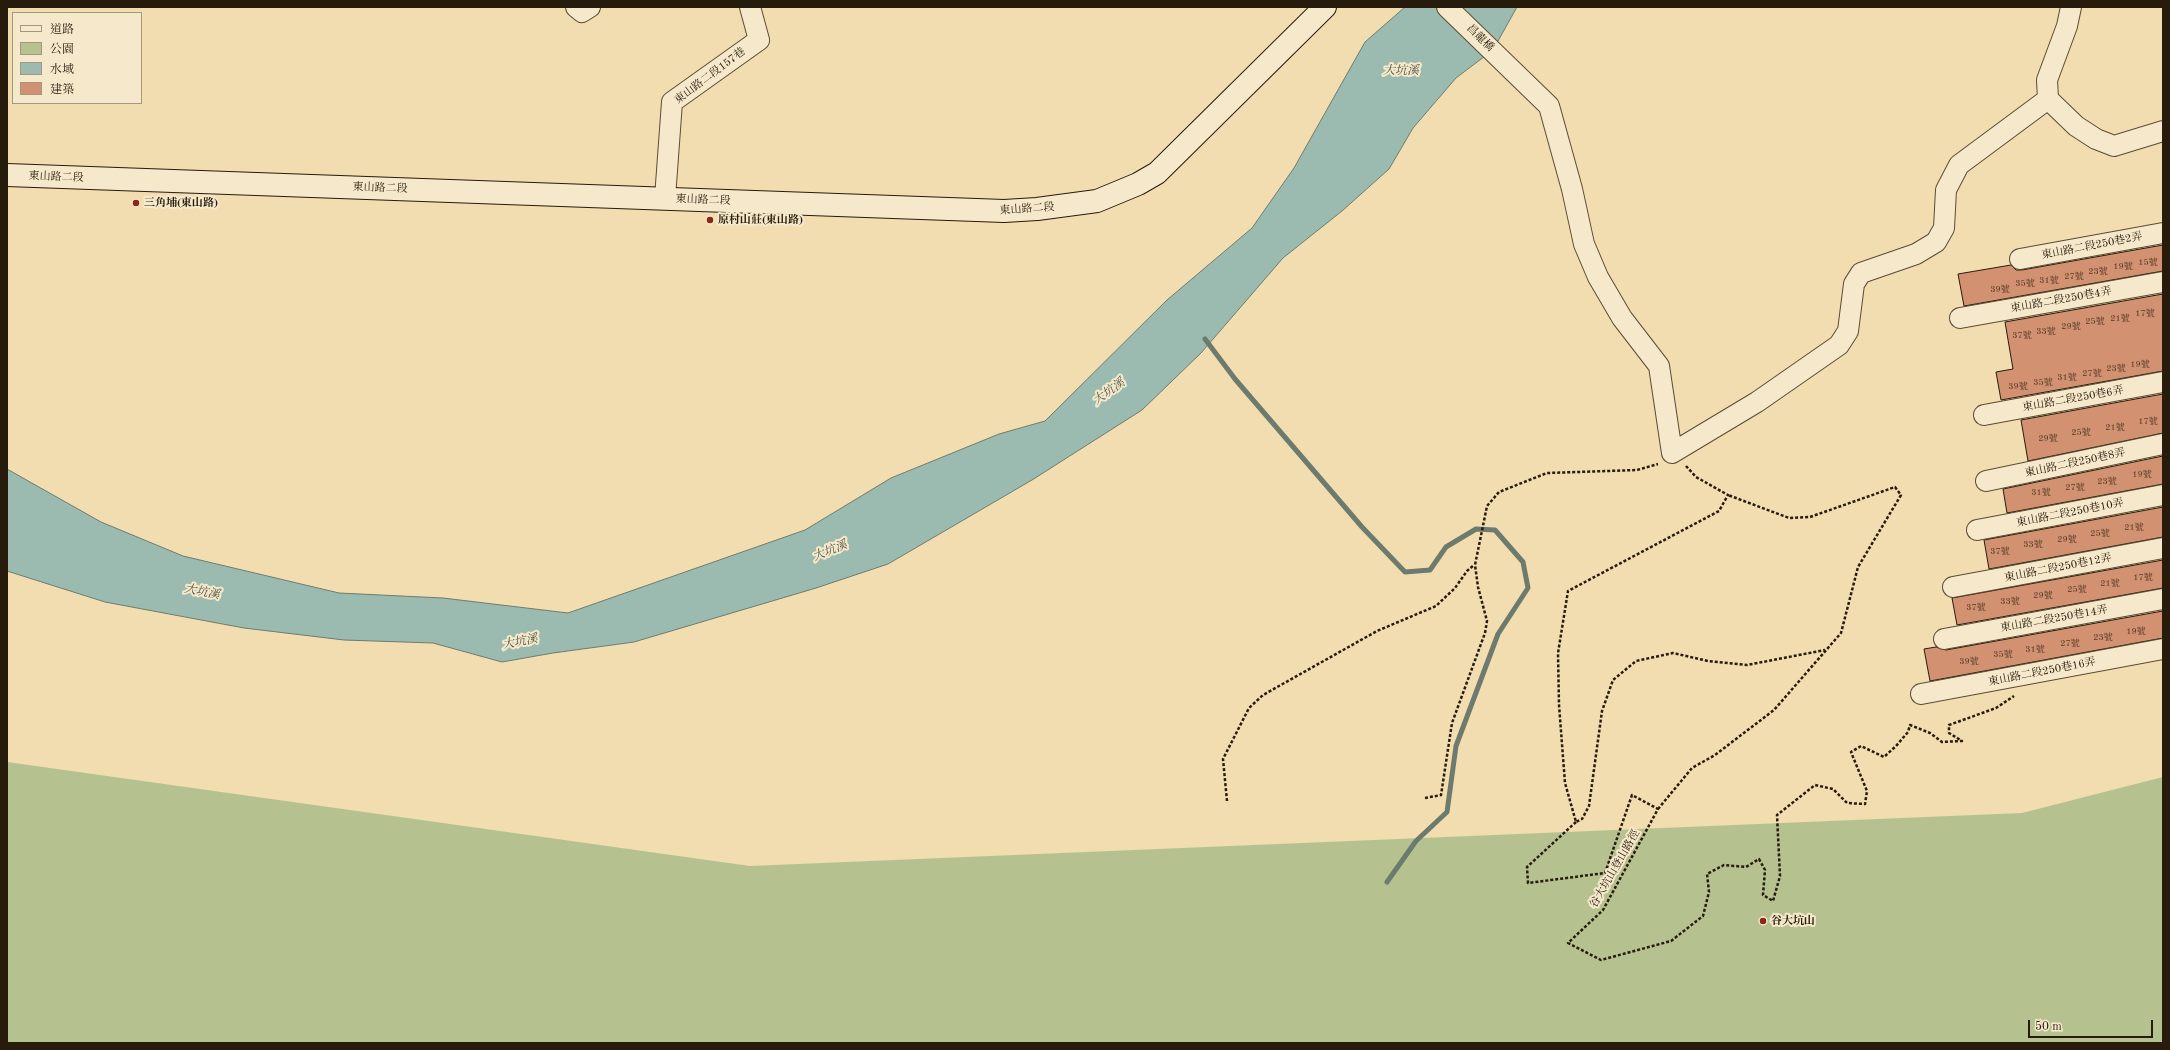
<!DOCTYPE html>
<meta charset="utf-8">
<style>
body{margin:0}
#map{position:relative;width:2170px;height:1050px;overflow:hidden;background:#f1ddaf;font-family:"Old Standard TT","Noto Serif TC",serif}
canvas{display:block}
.frame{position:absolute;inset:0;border:8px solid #271b0c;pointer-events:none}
.legend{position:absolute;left:12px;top:12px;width:130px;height:92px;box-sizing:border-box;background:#f6e9cb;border:1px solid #a3977f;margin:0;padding:5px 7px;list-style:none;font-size:12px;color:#271b0c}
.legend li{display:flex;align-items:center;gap:8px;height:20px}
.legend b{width:20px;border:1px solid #a3977f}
.scale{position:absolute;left:2028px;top:1020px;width:125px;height:18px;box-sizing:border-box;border:2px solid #271b0c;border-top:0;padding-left:5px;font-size:12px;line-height:14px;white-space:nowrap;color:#271b0c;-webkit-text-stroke:3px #f6e9cb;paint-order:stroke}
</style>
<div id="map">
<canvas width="2170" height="1050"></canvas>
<div class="frame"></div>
<ul class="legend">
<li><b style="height:5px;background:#f6e9cb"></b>道路</li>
<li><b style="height:11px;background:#b5c28f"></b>公園</li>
<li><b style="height:11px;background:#9bbbb0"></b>水域</li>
<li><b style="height:11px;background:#d29170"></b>建築</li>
</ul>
<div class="scale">50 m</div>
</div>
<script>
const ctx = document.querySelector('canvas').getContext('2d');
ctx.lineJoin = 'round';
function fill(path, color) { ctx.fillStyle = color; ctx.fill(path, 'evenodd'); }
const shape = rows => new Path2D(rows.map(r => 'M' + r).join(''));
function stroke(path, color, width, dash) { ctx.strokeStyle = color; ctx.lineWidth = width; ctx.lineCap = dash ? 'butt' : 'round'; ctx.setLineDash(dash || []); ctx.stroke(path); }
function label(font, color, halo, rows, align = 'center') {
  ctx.font = font + ' "Old Standard TT","Noto Serif TC",serif'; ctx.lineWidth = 4; ctx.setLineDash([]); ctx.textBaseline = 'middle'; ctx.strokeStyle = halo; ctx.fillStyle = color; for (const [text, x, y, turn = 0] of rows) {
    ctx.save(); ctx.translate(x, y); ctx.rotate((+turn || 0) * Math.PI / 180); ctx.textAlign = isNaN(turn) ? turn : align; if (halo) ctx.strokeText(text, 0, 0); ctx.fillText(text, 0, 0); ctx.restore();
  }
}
fill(shape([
 [7,762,750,866,2022,813,2163,777,2163,1043,7,1043]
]), '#b5c28f');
const water = shape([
 [1405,7,1517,7,1493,50,1456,78,1413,128,1389,169,1342,211,1283,258,1201,353,1142,410,1032,480,888,564,816,588,634,642,553,653,502,662,433,643,344,640,244,628,105,602,7,571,7,469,101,522,183,556,339,593,443,598,568,613,805,530,891,478,999,434,1045,421,1167,300,1252,228,1294,168,1365,42,1405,7]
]);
fill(water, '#9bbbb0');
stroke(water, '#6d7b6e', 1);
stroke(shape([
 [1205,339,1235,379,1362,527,1405,572,1430,570,1446,547,1476,529,1495,530,1523,562,1528,588,1498,634,1456,746,1447,812,1416,841,1387,882]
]), '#6d7b6e', 5);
const building = shape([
 [2163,245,2163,271,1964,306,1958,274,2011,265,2016,270,2022,270,2163,245],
 [2163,294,2163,371,2001,400,1996,372,2013,369,2005,322,2163,294],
 [2163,394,2163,433,2028,461,2021,420,2163,394],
 [2163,456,2163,484,2007,513,2003,489,2163,456],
 [2163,507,2163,537,1989,569,1984,540,2163,507],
 [2163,560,2163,588,1957,625,1952,598,2163,560],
 [2163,611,2163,638,1930,681,1924,649,1936,647,1946,650,2163,611]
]);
fill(building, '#d29170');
stroke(building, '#271b0c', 1);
const minor = shape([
 [576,7,582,12,590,7],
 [1447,7,1549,106,1572,189,1584,244,1598,277,1622,318,1659,366,1672,453,1757,402,1839,345,1848,331,1854,284,1861,273,1916,254,1936,242,1944,228,1946,190,1959,165,2048,99],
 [2071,7,2067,26,2047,80,2048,99,2076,126,2096,139,2114,146,2163,131],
 [665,198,672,102,759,40,750,7],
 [2020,259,2163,233],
 [1960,318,2163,282],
 [1984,415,2163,382],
 [1986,481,2163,444],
 [1977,530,2163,495],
 [1953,587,2163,548],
 [1944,639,2163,599],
 [1921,694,2163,649]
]);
const secondary = shape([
 [7,175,1004,211,1037,209,1097,201,1138,184,1157,173,1325,7]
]);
stroke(minor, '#5a4c35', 22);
stroke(secondary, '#271b0c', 24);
stroke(shape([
 [1686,466,1696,477,1728,495,1719,511,1568,591,1558,653,1559,705,1565,783,1576,822,1582,819,1589,806,1602,711,1613,680,1636,661,1673,653,1708,661,1747,665,1825,650],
 [1425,798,1441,795,1452,723,1485,633,1487,621,1478,587,1475,565,1487,506,1499,492,1547,473,1637,470,1658,464],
 [1227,801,1223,759,1249,708,1263,695,1377,631,1436,606,1455,588,1467,571,1474,565],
 [1658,809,1692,768,1715,755,1774,710,1841,633,1858,567,1901,495,1895,487,1810,517,1789,518,1728,495],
 [1576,822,1527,867,1528,883,1605,873,1632,795,1658,809,1603,910,1568,943,1601,960,1671,941,1703,916,1709,892,1707,874,1724,865,1746,867,1759,859,1765,870,1763,895,1773,901,1780,876,1777,815,1815,785,1833,789,1847,803,1865,804,1867,791,1851,752,1861,746,1884,757,1896,746,1908,732,1910,725,1930,733,1942,742,1962,741,1949,733,1949,725,1996,708,2014,696]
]), '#271b0c', 2.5, [3, 2]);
stroke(minor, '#f6e9cb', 20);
stroke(secondary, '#f6e9cb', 22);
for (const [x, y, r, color] of [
 [136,203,4,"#8f2418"],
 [710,220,4,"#8f2418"],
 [1763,921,4,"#8f2418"]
]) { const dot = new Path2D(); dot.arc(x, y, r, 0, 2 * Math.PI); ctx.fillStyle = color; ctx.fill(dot); stroke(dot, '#f6e9cb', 1.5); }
label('9px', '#523825', null, [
 ["15號",2148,263],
 ["19號",2123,267],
 ["23號",2098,272],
 ["27號",2074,277],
 ["31號",2049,281],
 ["35號",2025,284],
 ["39號",2000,290],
 ["17號",2145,314],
 ["21號",2120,319],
 ["25號",2095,322],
 ["29號",2071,327],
 ["33號",2046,332],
 ["37號",2022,336],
 ["19號",2140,365],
 ["23號",2116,369],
 ["27號",2092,374],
 ["31號",2067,378],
 ["35號",2043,383],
 ["39號",2018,387],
 ["17號",2148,422],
 ["21號",2115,428],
 ["25號",2081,433],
 ["29號",2048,439],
 ["19號",2142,475],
 ["23號",2107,482],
 ["27號",2075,488],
 ["31號",2041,493],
 ["21號",2134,528],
 ["25號",2100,534],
 ["29號",2067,540],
 ["33號",2033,545],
 ["37號",2000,552],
 ["17號",2143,578],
 ["21號",2110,584],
 ["25號",2077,590],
 ["29號",2043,596],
 ["33號",2010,602],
 ["37號",1976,608],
 ["19號",2136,632],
 ["23號",2103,638],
 ["27號",2070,644],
 ["31號",2035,650],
 ["35號",2003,655],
 ["39號",1969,662]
]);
label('11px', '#271b0c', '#f6e9cb', [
 ["昌龍橋",1480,38,44],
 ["東山路二段157巷",710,76,-37],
 ["東山路二段",56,177,2],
 ["東山路二段",380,188,2],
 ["東山路二段",703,200,2],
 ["東山路二段",1027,209,-4],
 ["東山路二段250巷2弄",2092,246,-11],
 ["東山路二段250巷4弄",2061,300,-10],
 ["東山路二段250巷6弄",2073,399,-10],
 ["東山路二段250巷8弄",2075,463,-12],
 ["東山路二段250巷10弄",2070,513,-11],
 ["東山路二段250巷12弄",2058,568,-11],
 ["東山路二段250巷14弄",2054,619,-10],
 ["東山路二段250巷16弄",2042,672,-11],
 ["谷大坑山登山路徑",1615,869,-60]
]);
label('bold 11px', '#271b0c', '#f6e9cb', [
 ["三角埔(東山路)",144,203],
 ["原村山莊(東山路)",718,220],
 ["谷大坑山",1771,921]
], 'left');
label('italic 12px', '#505345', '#f6e9cb', [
 ["大坑溪",1401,71],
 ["大坑溪",1109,392,-36],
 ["大坑溪",830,551,-22],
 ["大坑溪",202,592,11],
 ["大坑溪",520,642,-11]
]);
</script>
